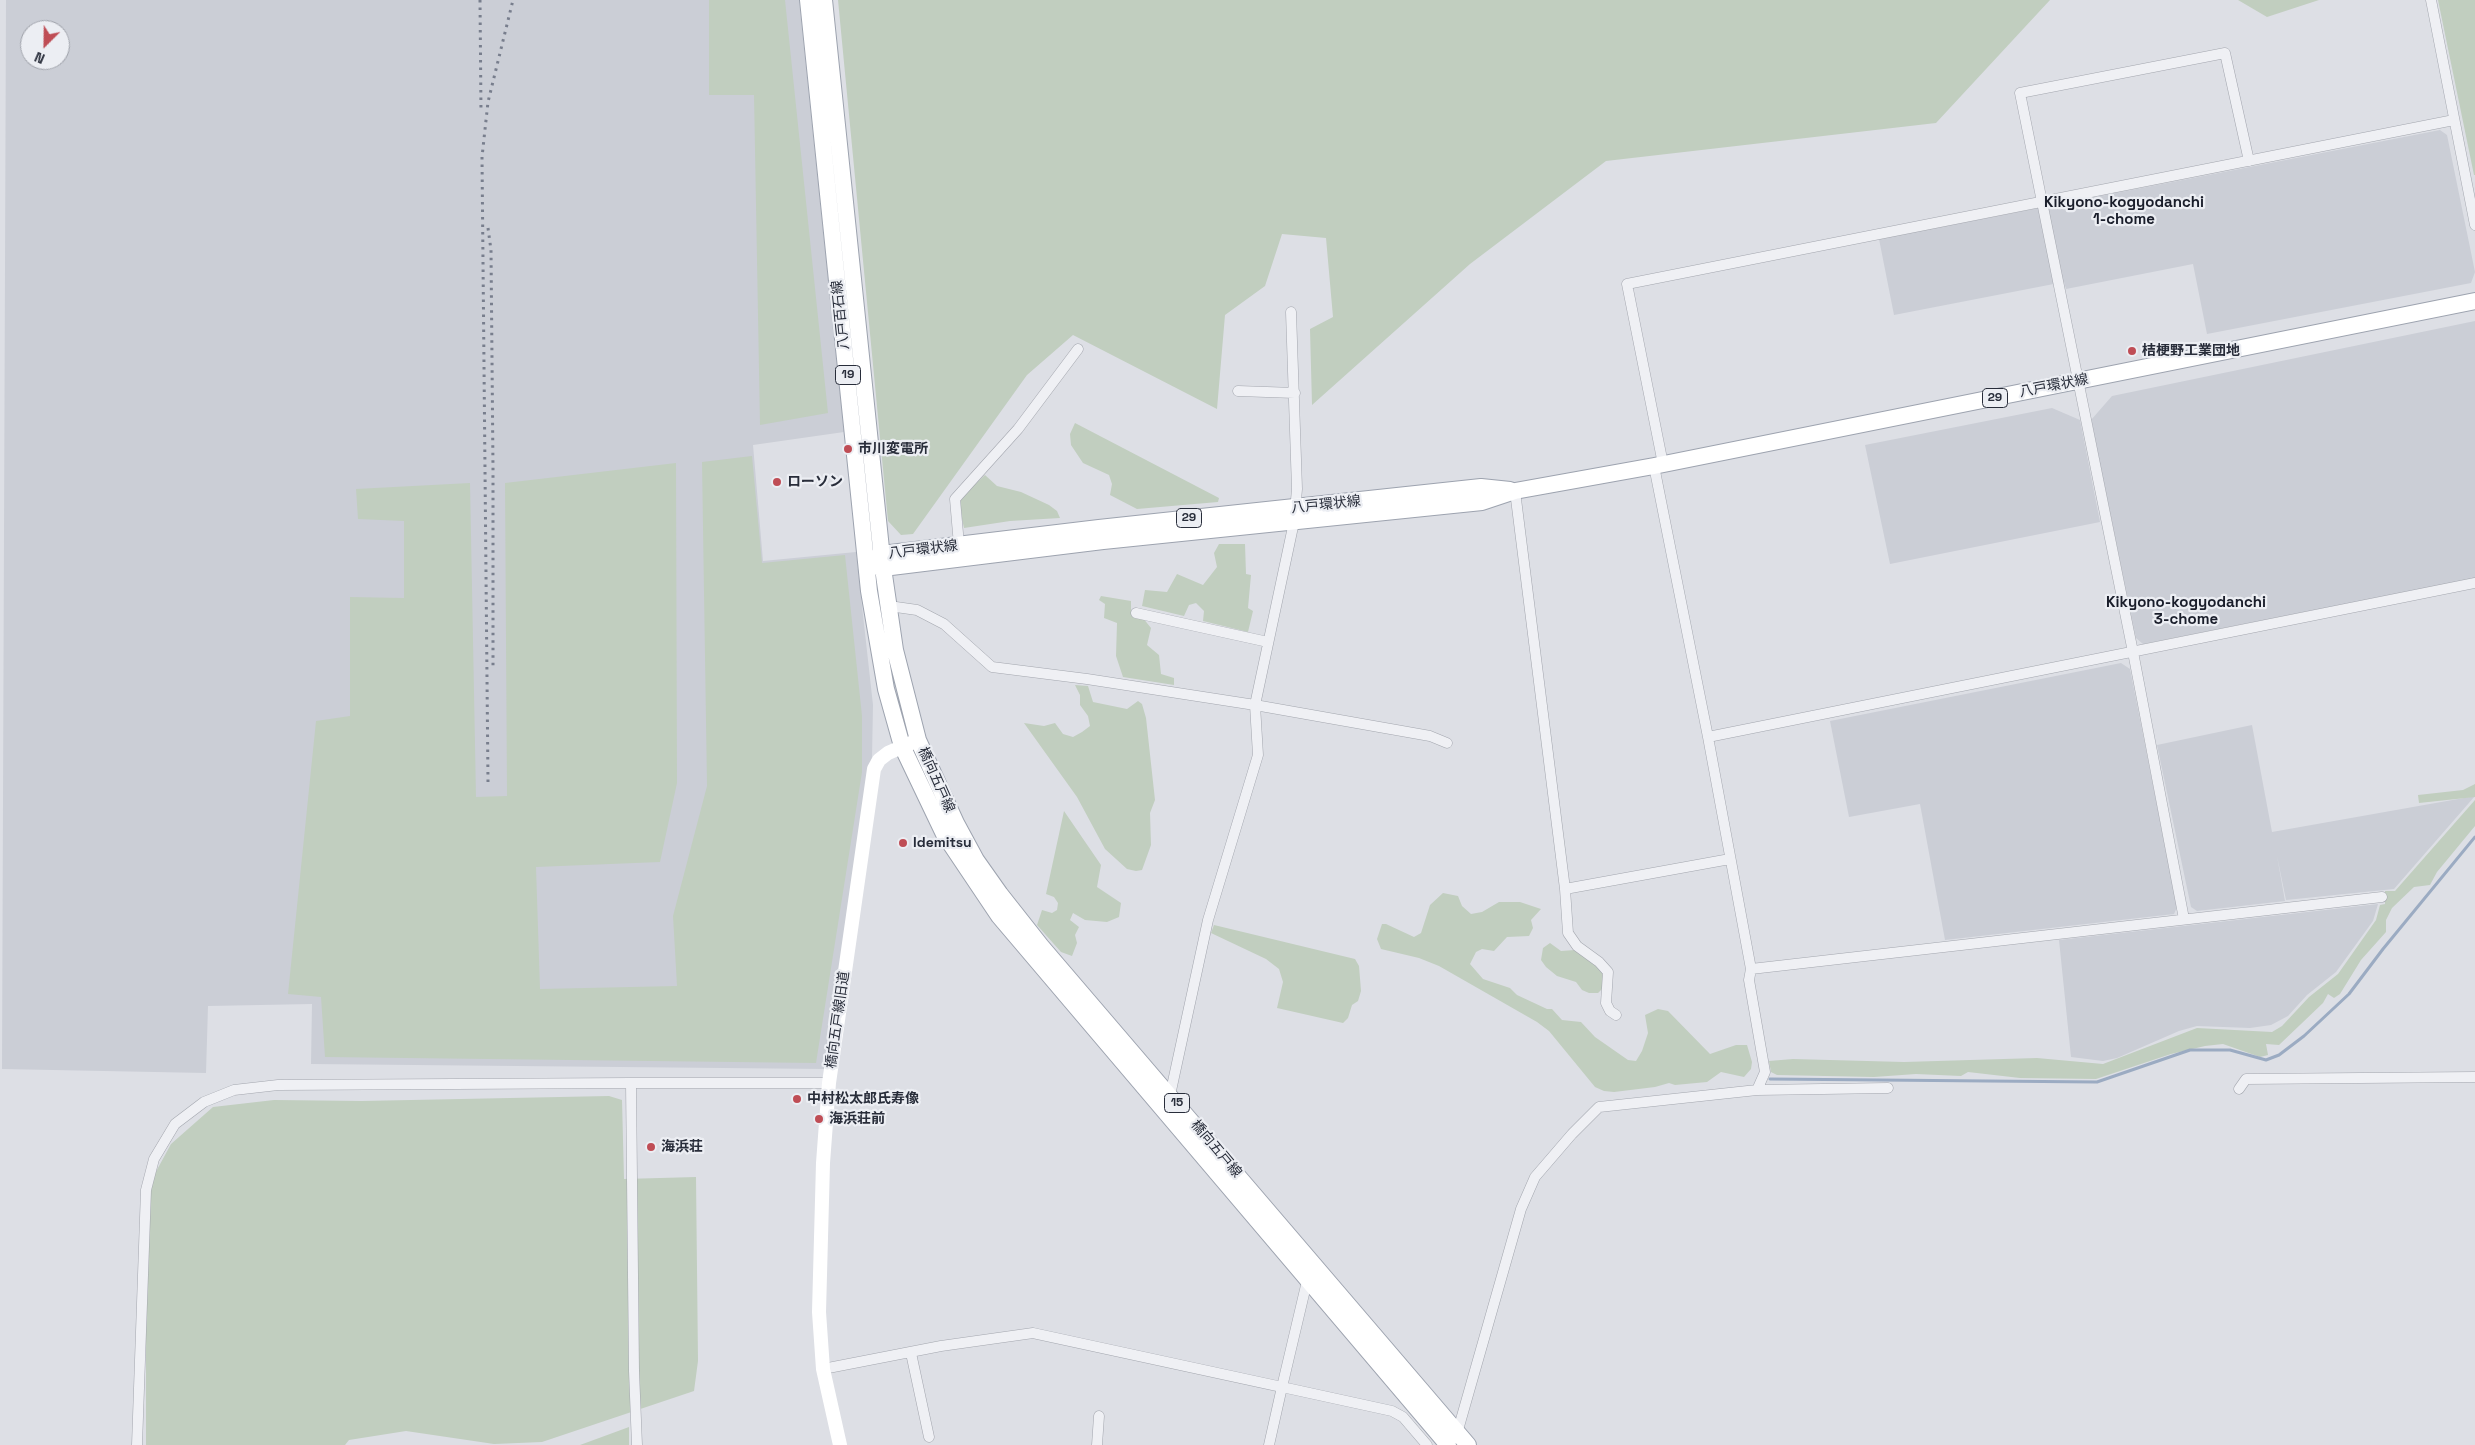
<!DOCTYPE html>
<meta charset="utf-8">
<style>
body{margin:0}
#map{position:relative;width:2475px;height:1445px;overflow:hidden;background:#dddfe5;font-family:"Space Grotesk",sans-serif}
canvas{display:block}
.north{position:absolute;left:20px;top:20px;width:50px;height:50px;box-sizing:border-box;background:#eceef3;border:1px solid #9ea1a9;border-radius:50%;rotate:203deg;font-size:14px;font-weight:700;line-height:20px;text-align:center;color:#282d3a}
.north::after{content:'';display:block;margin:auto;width:18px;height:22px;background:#bf4d55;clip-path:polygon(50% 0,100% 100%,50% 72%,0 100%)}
</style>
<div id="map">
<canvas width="2475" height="1445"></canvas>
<div class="north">N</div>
</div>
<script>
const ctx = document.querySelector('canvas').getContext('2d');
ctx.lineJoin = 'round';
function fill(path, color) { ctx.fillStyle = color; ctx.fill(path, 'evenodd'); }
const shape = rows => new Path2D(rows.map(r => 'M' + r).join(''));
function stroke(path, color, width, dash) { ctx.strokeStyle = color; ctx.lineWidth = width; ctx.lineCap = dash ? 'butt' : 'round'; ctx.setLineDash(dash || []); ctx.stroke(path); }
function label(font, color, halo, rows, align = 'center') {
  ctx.font = font + ' "Space Grotesk","Noto Sans JP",sans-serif'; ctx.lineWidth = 4.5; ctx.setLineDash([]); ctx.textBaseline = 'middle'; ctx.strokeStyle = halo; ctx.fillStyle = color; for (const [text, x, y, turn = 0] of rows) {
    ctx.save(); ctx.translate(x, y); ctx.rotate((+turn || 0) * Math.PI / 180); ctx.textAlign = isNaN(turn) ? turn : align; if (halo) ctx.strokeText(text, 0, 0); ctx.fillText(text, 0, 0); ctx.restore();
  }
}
fill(shape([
 [6,0,799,0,844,432,753,445,763,561,856,552,873,705,872,757,826,1069,311,1064,312,1004,208,1006,206,1073,2,1069],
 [30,30,60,30,60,60,30,60],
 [2440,130,2447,135,2475,272,2471,283,2207,334,2193,264,2066,289,2064,282,1894,315,1879,239],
 [2475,321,2475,578,2143,644,2136,638,2091,420,2112,396],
 [2052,408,2080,420,2100,522,1890,564,1865,445],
 [2121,663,2130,669,2177,907,2174,914,1945,940,1920,804,1849,817,1830,721],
 [2252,725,2272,832,2475,796,2394,889,2286,900,2277,856,2285,901,2197,911,2191,907,2157,745],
 [2378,904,2373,921,2336,972,2307,995,2288,1016,2271,1025,2250,1028,2197,1026,2179,1031,2117,1058,2103,1061,2071,1057,2059,940]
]), '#cbced6');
fill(shape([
 [709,0,785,0,828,413,760,425,754,95,709,95],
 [838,0,2050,0,1936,123,1606,161,1470,264,1312,405,1310,329,1333,317,1326,238,1282,234,1265,286,1225,315,1217,409,1073,335,1027,375,913,534,901,535,888,521],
 [2238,0,2319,0,2267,17],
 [2438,0,2475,0,2475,175,2474,175],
 [1075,423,1219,498,1218,502,1137,509,1110,495,1112,484,1109,475,1083,463,1071,445,1070,434],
 [752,456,762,563,845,555,862,716,862,772,816,1063,325,1057,321,997,288,994,316,721,350,716,350,597,404,598,404,521,358,519,356,489,470,483,476,797,507,796,505,483,676,463,677,783,660,862,536,867,540,989,677,986,673,916,707,786,702,462],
 [985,475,997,486,1021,492,1049,505,1057,511,1060,518,1010,521,964,528,958,500],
 [1219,544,1245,544,1246,574,1251,575,1248,608,1253,611,1248,632,1203,621,1204,611,1196,603,1189,605,1184,616,1142,606,1145,590,1167,592,1177,574,1203,585,1217,567,1214,553],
 [1101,596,1131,601,1131,614,1143,618,1151,628,1147,645,1159,655,1161,674,1174,678,1174,685,1123,677,1116,656,1117,623,1104,618,1105,604,1099,600],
 [1075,685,1088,686,1093,702,1127,709,1138,701,1142,704,1146,718,1155,800,1150,813,1151,845,1142,870,1136,871,1127,869,1105,849,1077,797,1024,723,1044,726,1055,723,1063,734,1073,737,1082,732,1090,726,1088,716,1080,705,1080,695],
 [2475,784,2475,797,2419,803,2418,795,2463,790],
 [2475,800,2475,826,2437,872,2430,885,2414,887,2392,908,2386,920,2386,932,2361,960,2340,994,2334,998,2328,994,2323,1003,2279,1045,2266,1044,2268,1055,2260,1057,2223,1044,2205,1046,2171,1054,2096,1079,2020,1078,1968,1072,1961,1076,1916,1074,1874,1077,1777,1075,1771,1072,1769,1061,1793,1059,1904,1062,2037,1058,2103,1064,2197,1028,2272,1032,2282,1026,2309,997,2338,974,2376,920,2380,905,2385,904,2385,891,2395,891],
 [1064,811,1101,865,1097,887,1121,903,1119,917,1107,922,1085,920,1073,913,1070,920,1079,927,1075,935,1077,943,1072,956,1061,952,1037,925,1042,910,1052,913,1057,910,1058,903,1054,897,1046,894],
 [1443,893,1458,896,1462,906,1471,914,1482,912,1499,902,1520,902,1541,909,1531,920,1533,928,1529,936,1507,937,1494,951,1482,949,1476,952,1470,964,1483,979,1510,988,1517,995,1547,1009,1552,1009,1562,1020,1581,1022,1595,1037,1628,1060,1636,1061,1642,1051,1648,1033,1645,1015,1658,1009,1668,1011,1710,1054,1736,1045,1747,1045,1752,1062,1751,1069,1744,1077,1721,1072,1707,1082,1675,1085,1669,1083,1655,1087,1614,1092,1604,1091,1595,1087,1549,1031,1537,1022,1439,966,1419,958,1381,949,1377,939,1382,924,1386,924,1414,937,1421,933,1430,905],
 [1214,925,1355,959,1359,966,1361,991,1358,1001,1352,1005,1348,1018,1343,1023,1277,1008,1283,982,1279,969,1266,959,1211,933],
 [1550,943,1561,951,1575,950,1591,959,1601,970,1604,978,1603,988,1598,993,1589,993,1582,990,1576,982,1557,976,1546,967,1541,960,1543,948],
 [609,1096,622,1100,624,1179,696,1177,698,1361,694,1391,542,1442,494,1444,406,1431,349,1440,345,1445,146,1445,146,1190,171,1144,213,1107,274,1100,362,1101],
 [629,1427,629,1445,579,1445,580,1445]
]), '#c1cebf');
stroke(shape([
 [1770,1079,2097,1082,2190,1050,2230,1050,2266,1060,2279,1055,2304,1036,2349,994,2383,949,2475,837]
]), '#9babc2', 3);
const street = shape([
 [2431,0,2475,225],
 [1238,391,1295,393],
 [1663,464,1627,284,2454,120],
 [1654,466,1708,737,1751,969,2382,897],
 [1515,491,1565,889,1730,859],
 [959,545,955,499,1018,429,1078,349],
 [889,606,917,610,944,624,992,667,1087,679,1255,705,1430,736,1447,743],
 [1136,613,1268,642],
 [1708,737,2475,583],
 [1565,889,1568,933,1577,946,1599,962,1608,972,1606,1003,1610,1011,1616,1015],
 [2184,919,2133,652,2020,93,2225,53,2249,161],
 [631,1083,829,1083],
 [2239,1089,2246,1079,2475,1077],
 [1757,1090,1888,1088],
 [1169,1100,1208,920,1258,755,1255,705,1294,522,1297,489,1291,312],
 [1308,1277,1282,1387,1392,1411,1403,1417,1427,1445],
 [911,1353,929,1437],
 [823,1369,941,1346,1033,1333,1282,1387,1269,1445],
 [1456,1437,1521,1209,1535,1177,1572,1134,1599,1107,1757,1090,1765,1072,1749,980,1751,969],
 [137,1445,146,1190,154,1159,175,1124,204,1102,234,1090,278,1085,631,1083,634,1371,637,1445],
 [1097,1445,1099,1416]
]);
const primary = shape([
 [808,0,869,591,886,689,902,746,944,834,999,916,1448,1445],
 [824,0,883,568,895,650,918,740,956,823,976,860,1000,894,1041,946,1468,1445],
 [873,560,882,554,1099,528,1481,487,1510,490],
 [874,566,883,568,1103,541,1482,502,1515,491,1654,466,2475,301]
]);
stroke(street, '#a3a6ae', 11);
stroke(primary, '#9da3af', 18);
stroke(street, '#eff0f4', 10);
stroke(shape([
 [840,1445,823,1369,819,1312,823,1163,829,1083,874,769,879,760,888,753,918,740]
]), '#fff', 14);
stroke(primary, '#fff', 16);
stroke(shape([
 [480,0,481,112],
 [488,228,491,250,493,468,493,670],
 [488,782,482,157,488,102,513,0]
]), '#787e8d', 3, [2.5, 5]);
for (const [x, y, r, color] of [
 [2132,351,5,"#bf4d55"],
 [848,449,5,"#bf4d55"],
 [777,482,5,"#bf4d55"],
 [903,843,5,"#bf4d55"],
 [797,1099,5,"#bf4d55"],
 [819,1119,5,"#bf4d55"],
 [651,1147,5,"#bf4d55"]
]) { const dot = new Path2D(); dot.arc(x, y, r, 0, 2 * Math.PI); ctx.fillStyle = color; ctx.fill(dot); stroke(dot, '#eceef3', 2); }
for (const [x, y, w] of [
 [848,375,25],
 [1995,398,25],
 [1189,518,25],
 [1177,1103,25]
]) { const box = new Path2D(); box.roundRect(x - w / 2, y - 9.5, w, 19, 4); ctx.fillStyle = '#eceef3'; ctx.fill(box); stroke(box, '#282d3a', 1); }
label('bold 12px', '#282d3a', null, [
 ["19",848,375],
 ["29",1995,398],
 ["29",1189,518],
 ["15",1177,1103]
]);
label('14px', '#282d3a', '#eceef3', [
 ["八戸百石線",841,315,-96],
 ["八戸環状線",2054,386,-11],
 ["八戸環状線",1326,505,-6],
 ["八戸環状線",923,550,-7],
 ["橋向五戸線",936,780,66],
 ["橋向五戸線旧道",838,1020,-82],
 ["橋向五戸線",1216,1149,50]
]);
label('bold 14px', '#282d3a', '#eceef3', [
 ["桔梗野工業団地",2142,351],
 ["市川変電所",858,449],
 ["ローソン",787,482],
 ["Idemitsu",913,843],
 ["中村松太郎氏寿像",807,1099],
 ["海浜荘前",829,1119],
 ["海浜荘",661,1147]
], 'left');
label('bold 15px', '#1a1e2b', '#eceef3', [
 ["Kikyono-kogyodanchi",2124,203],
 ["1-chome",2124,220],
 ["Kikyono-kogyodanchi",2186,603],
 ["3-chome",2186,620]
]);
</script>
